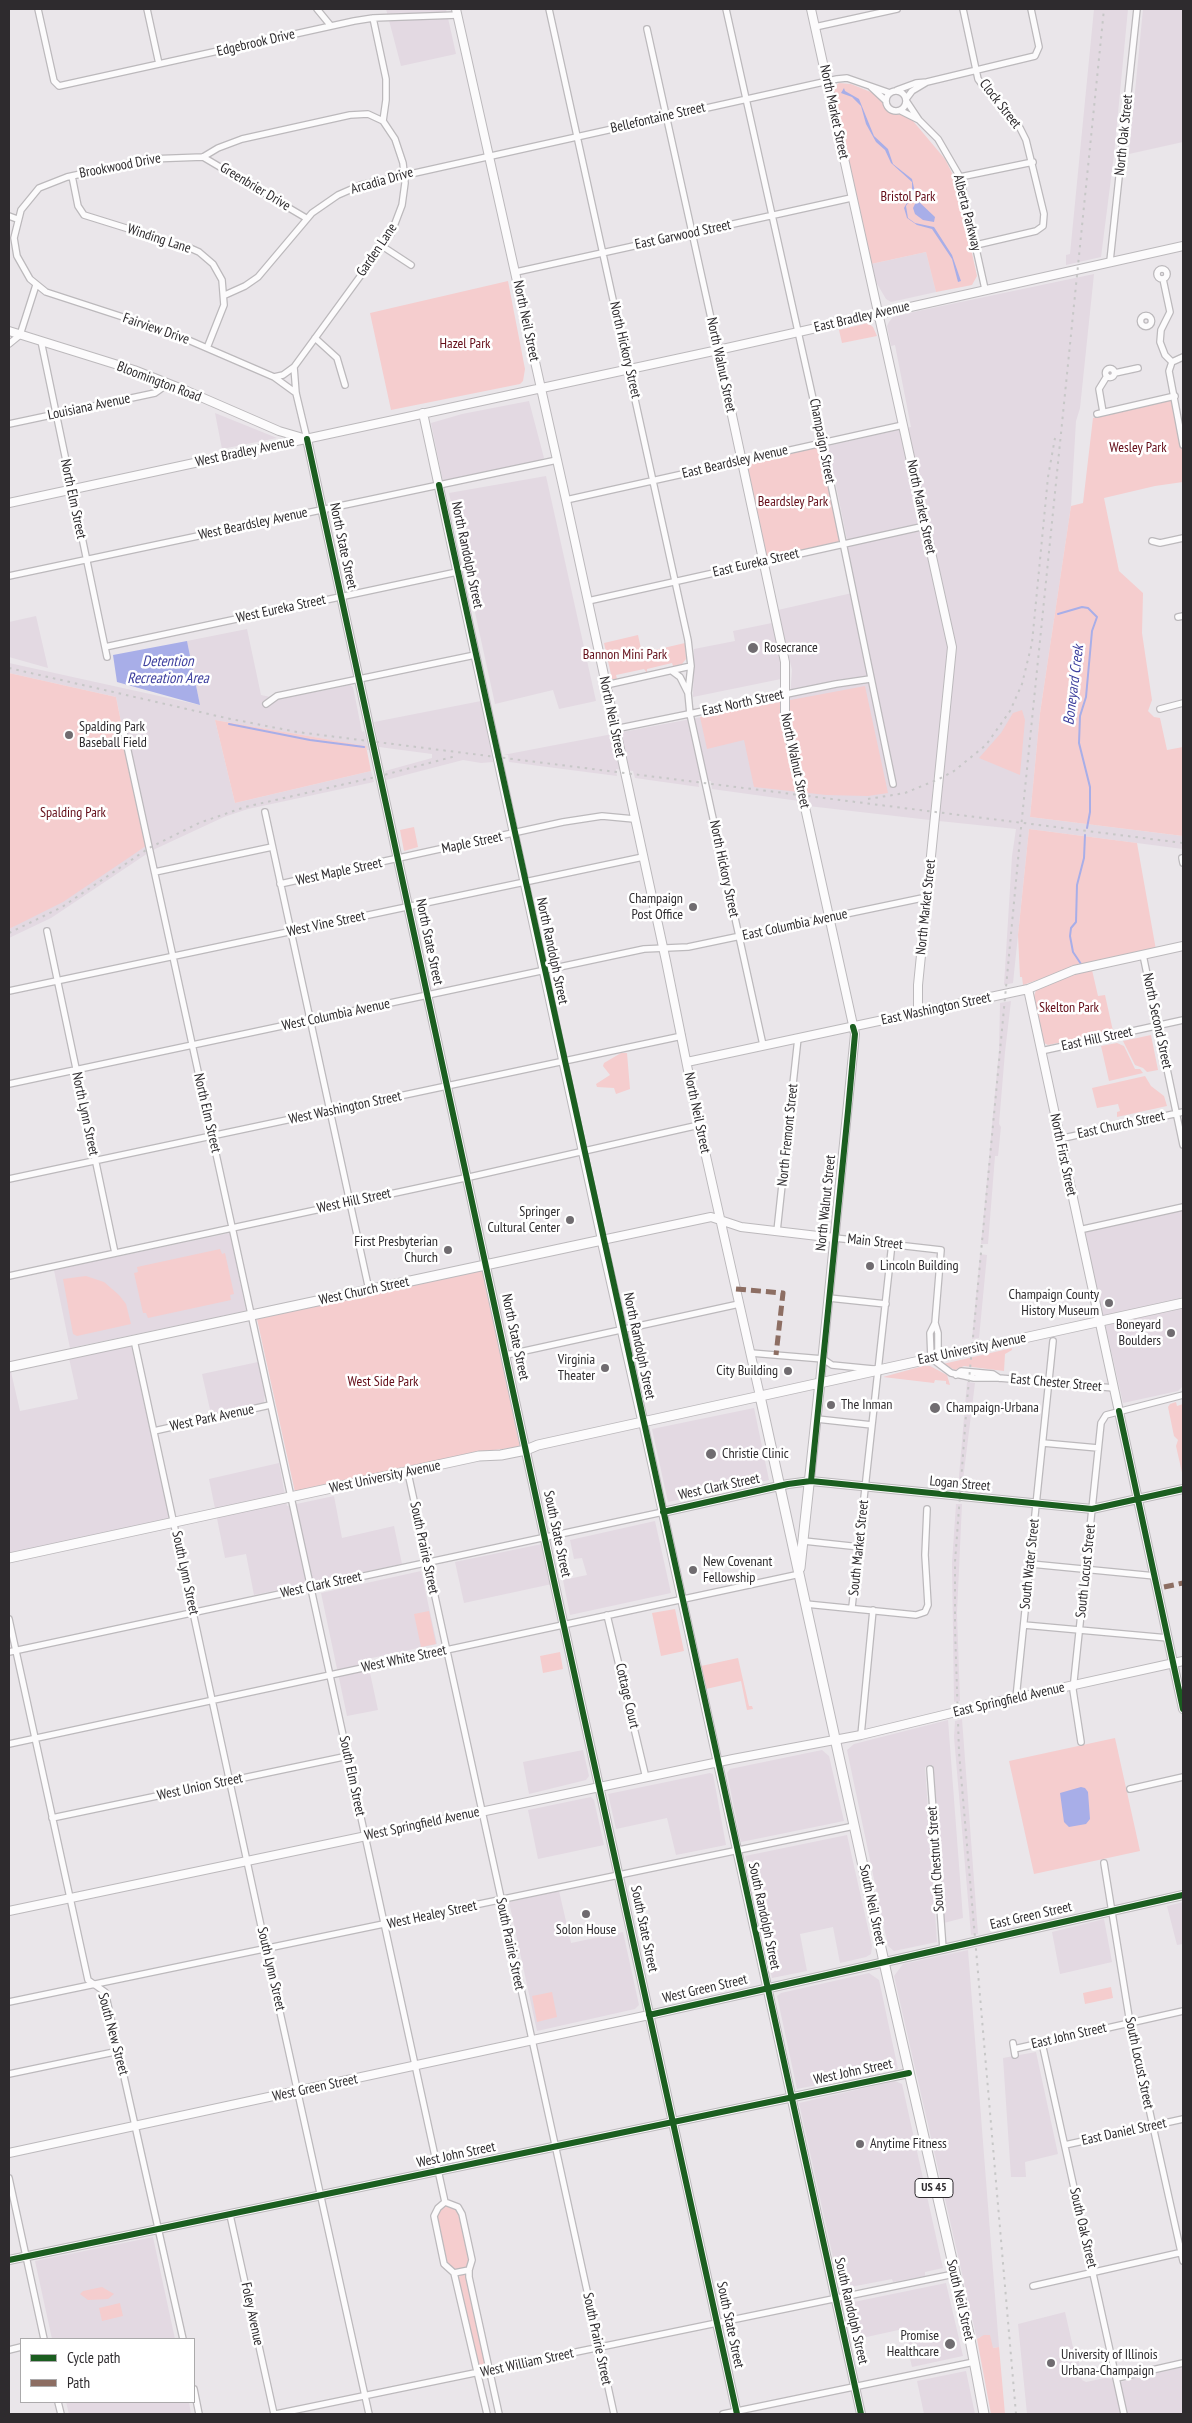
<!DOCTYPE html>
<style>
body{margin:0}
#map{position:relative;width:1192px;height:2423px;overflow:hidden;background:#eae6ea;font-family:"PT Sans Narrow",sans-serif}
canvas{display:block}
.frame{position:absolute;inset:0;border:10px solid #2e2b2e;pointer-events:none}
.legend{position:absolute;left:20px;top:2338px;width:175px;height:65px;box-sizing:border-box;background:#fff;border:1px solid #abaaab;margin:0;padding:6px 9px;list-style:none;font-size:15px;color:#2e2b2e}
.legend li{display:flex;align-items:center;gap:10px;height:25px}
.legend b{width:25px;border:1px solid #abaaab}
</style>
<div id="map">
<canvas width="1192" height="2423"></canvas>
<div class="frame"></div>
<ul class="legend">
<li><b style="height:6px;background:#1b5e20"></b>Cycle path</li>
<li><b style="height:6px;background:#8d6e63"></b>Path</li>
</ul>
</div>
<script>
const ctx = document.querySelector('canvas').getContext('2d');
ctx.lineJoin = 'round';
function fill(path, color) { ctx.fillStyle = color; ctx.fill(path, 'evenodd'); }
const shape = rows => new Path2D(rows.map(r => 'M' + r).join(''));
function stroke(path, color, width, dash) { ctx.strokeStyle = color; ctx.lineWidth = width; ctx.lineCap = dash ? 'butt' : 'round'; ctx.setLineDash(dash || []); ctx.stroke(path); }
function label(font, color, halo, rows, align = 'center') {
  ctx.font = font + ' "PT Sans Narrow",sans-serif'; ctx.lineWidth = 5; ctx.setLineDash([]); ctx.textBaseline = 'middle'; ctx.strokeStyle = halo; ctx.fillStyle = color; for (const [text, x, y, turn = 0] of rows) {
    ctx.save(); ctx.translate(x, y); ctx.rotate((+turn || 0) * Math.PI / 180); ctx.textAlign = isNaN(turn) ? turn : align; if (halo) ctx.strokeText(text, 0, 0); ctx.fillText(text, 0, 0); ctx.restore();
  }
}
fill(shape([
 [386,9,446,9,456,54,401,66],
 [1094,9,1128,9,1114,155,1101,257,1066,265,1066,255,1070,254],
 [1143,9,1183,9,1183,142,1129,154],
 [926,252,936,292,891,302,886,299,876,282,871,264],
 [1094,274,1080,408,1076,421,1071,506,1040,713,1030,817,1183,836,1183,849,1029,829,1013,983,1004,985,1012,856,1016,829,939,821,944,770,934,776,930,820,808,806,805,793,798,792,799,801,712,789,711,781,698,780,699,787,635,778,633,771,616,769,617,776,509,762,508,755,503,755,790,700,792,670,778,610,852,593,843,547,848,545,828,446,911,427,895,345,891,346,887,326,889,322,893,317,918,311],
 [529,401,544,458,539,462,443,482,431,423,462,414],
 [215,413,277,438,222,449],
 [546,476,596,701,559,709,553,690,495,704,449,493],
 [36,616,48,668,9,657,9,622],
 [772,623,782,668,781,679,693,697,694,649,735,641,733,631],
 [247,629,261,695,281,699,350,685,353,687,362,732,364,731,369,750,367,750,365,746,215,720,235,803,371,771,374,782,248,809,224,817,153,850,130,765,116,697,9,673,9,663,200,705,187,641],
 [481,701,493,762,481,763,463,760,386,780,385,771,432,758,432,754,379,747,374,722],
 [146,846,148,853,72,904,51,918,9,938,9,929],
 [1011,1001,1005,1052,999,1124,1001,1127,998,1156,995,1156,988,1244,981,1244,999,1050,1000,1003],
 [1183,1210,1183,1386,1178,1391,1123,1403,1084,1231],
 [230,1233,246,1311,70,1348,54,1270],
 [980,1254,987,1255,979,1338,972,1339],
 [131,1345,170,1520,9,1555,9,1372,11,1372,20,1411,78,1399,69,1358],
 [258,1362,265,1394,264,1403,211,1414,202,1374],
 [967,1382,975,1383,962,1488,958,1488],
 [754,1408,769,1480,668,1502,652,1429],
 [279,1463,287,1506,334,1496,342,1538,394,1526,402,1564,254,1595,246,1554,225,1558,209,1479],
 [956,1504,962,1504,957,1613,960,1701,954,1702,952,1563],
 [655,1521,671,1593,570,1615,563,1580,587,1575,582,1558,574,1559,570,1540],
 [542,1544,552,1584,464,1603,455,1562],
 [421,1571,437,1644,367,1659,378,1710,347,1716,321,1593],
 [962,1719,978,1934,971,1935,954,1737,955,1721],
 [948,1720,963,1918,944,1923,933,1765,925,1767,937,1942,894,1951,888,1946,847,1750,854,1744],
 [583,1750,589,1776,586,1780,529,1794,523,1762],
 [822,1750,829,1756,844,1821,741,1842,727,1773,730,1769],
 [710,1773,713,1774,726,1845,676,1855,667,1818,616,1829,608,1794],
 [591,1797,594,1800,604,1845,538,1859,528,1810],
 [847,1835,872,1946,871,1954,866,1957,840,1963,833,1927,800,1934,807,1971,772,1978,745,1856],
 [559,1891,571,1943,623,1932,639,2005,635,2009,537,2031,509,1902],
 [1183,1902,1183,1944,1177,1945,1167,1906],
 [1104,1919,1112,1962,1060,1974,1052,1932],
 [968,1950,999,2347,993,2348,980,2337,977,2339,894,1976,903,1964],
 [869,1973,879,1980,898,2069,797,2089,777,1996,781,1993],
 [1036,2052,1058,2154,1025,2162,1026,2177,1011,2177,1003,2058],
 [895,2081,902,2084,943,2268,925,2272,925,2276,893,2282,892,2279,840,2289,799,2103],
 [153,2237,175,2339,52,2339,35,2261],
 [946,2283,963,2356,912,2367,903,2329,853,2340,844,2304],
 [1065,2312,1073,2347,1076,2347,1082,2380,1086,2382,1105,2378,1114,2379,1116,2383,1183,2367,1183,2414,1027,2414,1018,2324],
 [966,2371,975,2414,924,2414,917,2381],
 [66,2402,189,2402,191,2414,69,2414]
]), '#e3d9e2');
fill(shape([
 [839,83,851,84,878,95,889,112,905,116,913,121,945,159,956,181,977,276,972,285,936,292,926,252,871,264,834,92,834,87],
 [508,281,525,369,523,381,520,384,391,410,370,313],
 [868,323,873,327,877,336,842,343,839,330],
 [1175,396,1183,442,1183,482,1155,486,1104,498,1119,571,1143,593,1142,633,1152,700,1148,711,1154,717,1160,718,1167,750,1183,747,1183,836,1030,817,1040,713,1071,506,1083,503,1093,418],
 [821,444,842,542,764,559,743,462],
 [638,635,642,653,685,643,686,659,682,664,673,666,672,663,647,669,647,673,644,669,616,675,617,679,612,679,604,643],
 [9,673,116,697,146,846,63,902,9,929],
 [865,686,888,793,868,796,826,795,754,787,744,740,707,749,700,717],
 [1022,710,1025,720,1020,775,979,758,1001,733,1013,713],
 [215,720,366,746,371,771,235,803],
 [414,827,418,847,404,851,400,830],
 [1029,829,1137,843,1156,950,1075,967,1023,985,1022,977,1020,977,1018,935],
 [1092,970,1098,996,1105,995,1113,1031,1048,1045,1044,1043,1034,996,1036,990,1063,976],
 [1151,1035,1158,1070,1147,1072,1143,1068,1135,1065,1123,1041],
 [1117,1043,1124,1046,1135,1069,1140,1069,1143,1073,1109,1081,1101,1046],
 [621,1053,627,1053,630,1089,616,1094,614,1088,597,1087,596,1084,610,1075,603,1066,604,1063],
 [1145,1076,1151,1086,1164,1096,1167,1106,1117,1117,1117,1112,1120,1111,1118,1104,1097,1108,1092,1088],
 [220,1249,222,1254,225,1253,234,1294,230,1295,231,1300,148,1318,146,1313,143,1313,134,1273,138,1272,137,1267],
 [482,1270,520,1447,476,1452,295,1492,257,1319],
 [86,1276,104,1282,119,1295,126,1304,131,1324,77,1336,73,1334,63,1279],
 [1012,1348,1012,1350,1005,1354,1004,1371,964,1366,955,1370,943,1364],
 [923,1366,930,1366,947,1375,950,1385,946,1384,946,1381,935,1380,934,1383,883,1377],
 [1176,1402,1177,1406,1183,1404,1183,1477,1176,1446,1178,1440,1174,1436,1168,1407,1170,1404],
 [675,1609,684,1651,661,1656,652,1613],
 [429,1611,436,1644,421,1647,414,1614],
 [560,1652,563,1669,543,1673,540,1656],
 [738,1658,749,1706,752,1706,753,1709,747,1710,741,1681,706,1689,701,1666],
 [1115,1738,1140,1851,1034,1874,1009,1761],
 [1111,1987,1113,1998,1085,2004,1083,1993],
 [552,1992,557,2017,537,2022,532,1996],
 [446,2206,451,2206,459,2212,470,2256,466,2268,455,2271,446,2263,436,2217,440,2209],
 [462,2273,467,2276,485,2363,482,2367,477,2365,458,2278],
 [102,2287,114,2294,108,2299,88,2300,80,2294,83,2291],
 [120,2303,123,2316,102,2321,99,2308],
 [984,2335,990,2335,993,2348,999,2347,1005,2414,991,2414,977,2339]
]), '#f5cdce');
fill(shape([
 [844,88,845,91,859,99,874,136,888,149,893,164,912,179,915,192,906,206,908,218,915,223,934,227,952,255,961,281,958,282,952,259,932,229,917,225,907,218,904,208,912,193,912,182,891,163,885,150,876,142,866,124,861,106,852,97,841,93],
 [917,200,935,217,934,222,923,220,915,214,913,208],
 [187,641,200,705,117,682,113,655],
 [1081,1787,1085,1788,1088,1792,1090,1819,1086,1824,1069,1827,1064,1822,1060,1793]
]), '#a8aee8');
stroke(shape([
 [1058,614,1082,607,1088,608,1097,617,1092,631,1086,697,1080,716,1079,743,1090,787,1090,812,1087,828],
 [229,724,310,740,364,747],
 [1081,964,1073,952,1070,936,1071,928,1076,922,1077,885,1084,858,1085,835]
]), '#a8aee8', 2);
const street = shape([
 [38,9,54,81,59,86,354,21,373,18,458,15],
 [147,9,159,64],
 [317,9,331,26],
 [549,9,688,640,691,666,688,693],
 [726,9,816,412,893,784],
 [963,9,978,79,987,91,1020,128,1026,140,1044,214,1043,226,1036,231,976,245],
 [373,18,386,79,386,100,383,121],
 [815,27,897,9],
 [647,29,718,350],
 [927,82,1035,56,1039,47,1031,9],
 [897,90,916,83,927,82,912,91,906,99],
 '886 101a10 10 0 1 1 20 0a10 10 0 1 1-20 0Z',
 [886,101,870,86,890,93],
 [901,111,919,120,907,102],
 [919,120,938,139,960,177,985,289],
 [203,157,306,218],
 [72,176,78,206,84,215,190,248,199,252,213,264,222,280,224,305,207,348],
 [960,177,1033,162],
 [9,216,17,219],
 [382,246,411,265],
 [1110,261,1137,9],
 '1157 274a5 5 0 1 1 10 0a5 5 0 1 1-10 0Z',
 [516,272,851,198],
 [1163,279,1170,312,1161,330,1160,342,1165,355,1172,362],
 [225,295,245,286,258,277,312,213,338,195,361,185,837,79,847,78,870,86],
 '1140.5 321a5.5 5.5 0 1 1 11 0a5.5 5.5 0 1 1-11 0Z',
 [315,338,337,358,345,385],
 [41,341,107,657],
 [9,344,20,335,36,285],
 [1183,357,1172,362,1169,371,1183,445],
 [294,367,283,375,274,377,172,333,46,292,30,279,17,256,14,238,21,210,39,188,67,177,149,159,203,157,218,148,242,139,350,115,368,114,383,121,395,139,403,163,405,183,402,205,391,234,294,367,296,393,307,439],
 '1105.5 373a4.5 4.5 0 1 1 9 0a4.5 4.5 0 1 1-9 0Z',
 [1115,373,1138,368],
 [274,377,296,393],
 [1103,412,1099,389,1107,376],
 [1097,414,1175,396],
 [9,424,155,393,162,388,165,382],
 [566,500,903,425],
 [1152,541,1160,543,1183,538],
 [9,576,557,460],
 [588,601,925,526],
 [1178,617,1183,616],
 [105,647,457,572],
 [672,671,680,677,688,693,690,714,763,1045],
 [606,685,691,666],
 [266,704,277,696,475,655],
 [1160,709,1183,703],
 [123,728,445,2202],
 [615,729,836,684,870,679],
 [265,812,369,1290],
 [1182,858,1183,863],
 [155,872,272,847],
 [280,884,563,822,602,816,634,819],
 [47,931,115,1253],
 [1143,955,1183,1145],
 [9,991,643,857],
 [1041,1051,1183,1020],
 [9,1084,644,949,688,947,927,897],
 [1059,1139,1183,1112],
 [9,1179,682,1036],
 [1079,1230,1183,1207],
 [777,1231,798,1038],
 [835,1238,941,1250,935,1323,938,1333,938,1357],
 [9,1276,474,1176,699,1125],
 [829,1298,886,1304],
 [935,1323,930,1333,931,1358,951,1373,974,1378,999,1378,1114,1388],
 [134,1340,266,1949,369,2414],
 [751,1353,823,1359,832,1365,873,1369],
 [506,1355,739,1304],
 [956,1375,961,1371,993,1374,999,1378],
 [817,1419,872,1425],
 [154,1431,270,1405],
 [1043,1443,1098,1448],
 [408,1473,614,2414],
 [804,1541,860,1547],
 [1031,1564,1155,1576],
 [806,1604,916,1615,925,1612,928,1605,925,1555,927,1509],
 [852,1607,892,1243],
 [607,1615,646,1778],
 [9,1619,88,1980,105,1992,183,2339],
 [1024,1625,1168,1638],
 [9,1652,663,1512],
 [1016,1698,1053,1341],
 [861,1735,873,1610],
 [1081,1742,1073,1690,1101,1423,1106,1415,1183,1395],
 [9,1744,800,1574],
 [930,1769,943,1949],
 [1130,1789,1183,1777],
 [52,1818,348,1756],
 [1104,1863,1130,2023,1183,2261],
 [9,2002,854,1826],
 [1013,2043,1015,2055],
 [1042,2043,1124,2414],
 [1014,2049,1183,2011],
 [9,2074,119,2051],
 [1065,2145,1183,2119],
 [9,2178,44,2339],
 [230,2215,274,2414],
 [469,2270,454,2273,444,2264,434,2216,438,2208,445,2202,458,2207,462,2214,472,2260,469,2270,469,2277,499,2414],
 [454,2273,487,2414],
 [1033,2286,1183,2252],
 [9,2350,21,2347],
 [1117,2378,1183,2363],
 [194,2389,199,2414],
 [58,2402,61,2414],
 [276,2414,954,2274],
 [723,2414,974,2362]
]);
const secondary = shape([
 [456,9,566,500,666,961,699,1125,760,1396],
 [811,9,952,647,918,985,918,1012],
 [9,331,134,370,187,391,279,431,303,438],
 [718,350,785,662,785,717,855,1034,820,1382],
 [423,413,602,1240,711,1217,741,1227,835,1238],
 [307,439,554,1581,737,2414],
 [9,503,718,350,1183,246],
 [1028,989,1183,1709],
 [687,1062,1028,989,1074,970,1183,946],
 [643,1422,861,2414],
 [663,1512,788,1484,811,1481,1092,1509,1183,1489],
 [9,1911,733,1759,861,1735,997,1702,1183,1661],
 [9,2153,649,2015,1183,1895],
 [9,2260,909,2073]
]);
const primary = shape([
 [9,1367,602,1240,643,1422],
 [760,1396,886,1971,969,2334,984,2414],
 [9,1558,479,1456,501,1455,526,1450,538,1445,1183,1303],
 [800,1568,820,1382]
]);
stroke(street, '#bcb9bc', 8);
stroke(secondary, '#bcb9bc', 10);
stroke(primary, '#bcb9bc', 11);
stroke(street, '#fcfbfc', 5.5);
stroke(secondary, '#fcfbfc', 8);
stroke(primary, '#fcfbfc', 9);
stroke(shape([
 [9,668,226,718,297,732,1183,843],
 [868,799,905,793,939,779,954,771,986,745,1010,711,1022,684,1032,643,1048,477,1055,438],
 [9,933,62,907,149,848,199,823,245,807,380,776,456,756],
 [1016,2414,959,1752,955,1628,955,1562,967,1401,1021,828,1104,9]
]), '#c7c7c7', 2, [2.5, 5]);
stroke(shape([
 [736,1289,783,1293,776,1355],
 [1164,1587,1183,1583]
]), '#8d6e63', 5, [10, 5]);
stroke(shape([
 [307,439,554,1581,737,2414],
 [439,485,861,2414],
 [1119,1411,1183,1709],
 [811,1481,848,1111,855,1034,853,1027],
 [663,1512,788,1484,811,1481,1092,1509,1183,1489],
 [649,2015,1183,1895],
 [9,2260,909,2073]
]), '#1b5e20', 6);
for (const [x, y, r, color] of [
 [753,648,6,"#706c70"],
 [69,735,5,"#706c70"],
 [693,907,5,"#706c70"],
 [570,1220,5,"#706c70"],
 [448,1250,5,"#706c70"],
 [870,1266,5,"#706c70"],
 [1109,1303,5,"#706c70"],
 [1171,1333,5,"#706c70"],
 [605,1368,5,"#706c70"],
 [788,1371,5,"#706c70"],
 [831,1405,5,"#706c70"],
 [935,1408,6,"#706c70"],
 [711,1454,6,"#706c70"],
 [693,1570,5,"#706c70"],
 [586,1914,5,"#706c70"],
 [860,2144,5,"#706c70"],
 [950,2344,6,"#706c70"],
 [1051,2363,5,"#706c70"]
]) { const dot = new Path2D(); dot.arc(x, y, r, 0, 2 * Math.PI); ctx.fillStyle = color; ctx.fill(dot); stroke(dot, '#fff', 2); }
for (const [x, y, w] of [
 [934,2188,38]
]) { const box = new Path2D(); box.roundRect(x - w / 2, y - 9.5, w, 19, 4); ctx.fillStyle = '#fff'; ctx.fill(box); stroke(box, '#2e2b2e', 1); }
label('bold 12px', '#2e2b2e', null, [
 ["US 45",934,2188]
]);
label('14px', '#2e2b2e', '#fff', [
 ["Edgebrook Drive",256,43,-13],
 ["Clock Street",1000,104,52],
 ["North Market Street",834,112,78],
 ["Bellefontaine Street",658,118,-13],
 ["North Oak Street",1124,135,-84],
 ["Brookwood Drive",120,166,-11],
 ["Arcadia Drive",382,181,-16],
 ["Greenbrier Drive",255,187,31],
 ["Alberta Parkway",967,213,76],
 ["East Garwood Street",683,235,-12],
 ["Winding Lane",159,239,18],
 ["Garden Lane",377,250,-56],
 ["East Bradley Avenue",862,317,-13],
 ["North Neil Street",526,321,78],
 ["Fairview Drive",156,329,19],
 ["North Hickory Street",625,350,77],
 ["North Walnut Street",721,365,78],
 ["Bloomington Road",159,382,21],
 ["Louisiana Avenue",89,407,-12],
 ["Champaign Street",822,441,79],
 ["West Bradley Avenue",245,452,-12],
 ["East Beardsley Avenue",735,462,-13],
 ["North Elm Street",73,499,78],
 ["North Market Street",921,507,78],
 ["West Beardsley Avenue",253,524,-12],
 ["North State Street",343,546,78],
 ["North Randolph Street",467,555,78],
 ["East Eureka Street",756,563,-13],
 ["West Eureka Street",281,609,-12],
 ["East North Street",743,703,-12],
 ["North Neil Street",612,717,78],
 ["North Walnut Street",795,761,78],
 ["Maple Street",472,843,-12],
 ["North Hickory Street",724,869,78],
 ["West Maple Street",339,872,-12],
 ["North Market Street",926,907,-84],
 ["West Vine Street",326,924,-12],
 ["East Columbia Avenue",795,925,-12],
 ["North State Street",429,942,78],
 ["North Randolph Street",552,951,78],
 ["East Washington Street",936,1009,-12],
 ["West Columbia Avenue",336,1015,-12],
 ["North Second Street",1157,1021,78],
 ["East Hill Street",1097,1039,-12],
 ["West Washington Street",345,1108,-12],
 ["North Elm Street",207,1113,77],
 ["North Neil Street",697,1113,78],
 ["North Lynn Street",85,1114,78],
 ["East Church Street",1121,1125,-12],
 ["North Fremont Street",788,1135,-84],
 ["North First Street",1063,1155,78],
 ["West Hill Street",354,1201,-12],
 ["North Walnut Street",826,1203,-84],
 ["Main Street",875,1242,6],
 ["West Church Street",364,1291,-12],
 ["North State Street",515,1337,78],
 ["North Randolph Street",639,1346,78],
 ["East University Avenue",972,1349,-12],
 ["East Chester Street",1056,1383,5],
 ["West Park Avenue",212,1418,-12],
 ["West University Avenue",385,1477,-12],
 ["Logan Street",960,1484,5],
 ["West Clark Street",719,1487,-12],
 ["South State Street",557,1534,78],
 ["South Prairie Street",424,1548,78],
 ["South Market Street",859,1548,-84],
 ["South Water Street",1030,1564,-84],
 ["South Locust Street",1086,1571,-84],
 ["South Lynn Street",185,1573,78],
 ["West Clark Street",321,1585,-12],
 ["West White Street",404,1659,-12],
 ["Cottage Court",627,1696,77],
 ["East Springfield Avenue",1009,1700,-13],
 ["South Elm Street",352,1776,78],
 ["West Union Street",200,1787,-12],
 ["West Springfield Avenue",422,1824,-12],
 ["South Chestnut Street",936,1859,-94],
 ["South Neil Street",872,1905,78],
 ["West Healey Street",432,1915,-12],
 ["South Randolph Street",764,1916,78],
 ["East Green Street",1031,1916,-13],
 ["South State Street",644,1929,78],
 ["South Prairie Street",510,1944,78],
 ["South Lynn Street",271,1969,77],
 ["West Green Street",705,1989,-13],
 ["South New Street",113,2034,75],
 ["East John Street",1069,2036,-13],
 ["South Locust Street",1139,2063,78],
 ["West John Street",853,2072,-12],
 ["West Green Street",315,2088,-12],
 ["East Daniel Street",1124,2132,-12],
 ["West John Street",456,2155,-12],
 ["South Oak Street",1083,2228,77],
 ["South Neil Street",960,2300,77],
 ["South Randolph Street",851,2311,77],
 ["Foley Avenue",252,2314,78],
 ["South State Street",730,2325,78],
 ["South Prairie Street",597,2339,78],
 ["West William Street",527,2363,-12]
]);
label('14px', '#630c17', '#fff', [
 ["Bristol Park",908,197],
 ["Hazel Park",465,344],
 ["Wesley Park",1138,448],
 ["Beardsley Park",793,502],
 ["Bannon Mini Park",625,655],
 ["Spalding Park",73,813],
 ["Skelton Park",1069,1008],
 ["West Side Park",383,1382]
]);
label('14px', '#2e2b2e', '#fff', [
 ["Rosecrance",764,648],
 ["Spalding Park",79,727],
 ["Baseball Field",79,743],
 ["Champaign",683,899,"right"],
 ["Post Office",683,915,"right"],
 ["Springer",560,1212,"right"],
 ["Cultural Center",560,1228,"right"],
 ["First Presbyterian",438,1242,"right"],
 ["Church",438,1258,"right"],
 ["Lincoln Building",880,1266],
 ["Champaign County",1099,1295,"right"],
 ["History Museum",1099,1311,"right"],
 ["Boneyard",1161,1325,"right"],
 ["Boulders",1161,1341,"right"],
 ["Virginia",595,1360,"right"],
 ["Theater",595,1376,"right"],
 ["City Building",778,1371,"right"],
 ["The Inman",841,1405],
 ["Champaign-Urbana",946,1408],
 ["Christie Clinic",722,1454],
 ["New Covenant",703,1562],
 ["Fellowship",703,1578],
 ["Solon House",586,1930,"center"],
 ["Anytime Fitness",870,2144],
 ["Promise",939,2336,"right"],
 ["Healthcare",939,2352,"right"],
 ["University of Illinois",1061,2355],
 ["Urbana-Champaign",1061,2371]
], 'left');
label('italic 15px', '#3e409e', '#fff', [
 ["Detention",168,662],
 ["Recreation Area",168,679],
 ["Boneyard Creek",1074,685,-83]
]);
</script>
